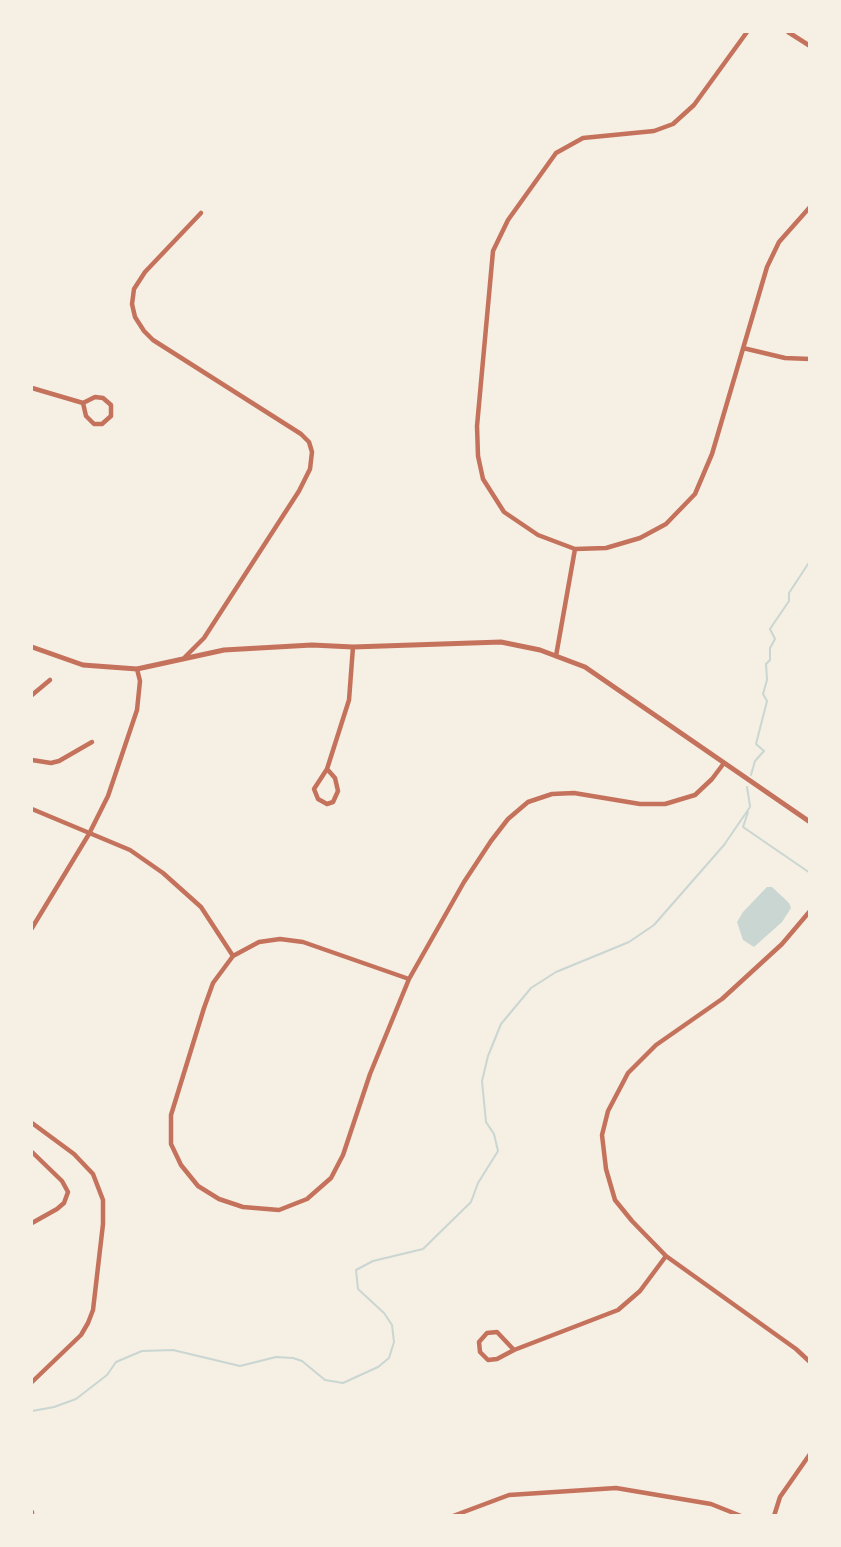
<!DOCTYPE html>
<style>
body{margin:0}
#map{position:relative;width:841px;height:1547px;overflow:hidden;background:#f6efe4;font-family:"Roboto Condensed",sans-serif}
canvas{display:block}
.frame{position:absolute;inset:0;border:33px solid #f6efe4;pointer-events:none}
</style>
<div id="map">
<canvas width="841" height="1547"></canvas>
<div class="frame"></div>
</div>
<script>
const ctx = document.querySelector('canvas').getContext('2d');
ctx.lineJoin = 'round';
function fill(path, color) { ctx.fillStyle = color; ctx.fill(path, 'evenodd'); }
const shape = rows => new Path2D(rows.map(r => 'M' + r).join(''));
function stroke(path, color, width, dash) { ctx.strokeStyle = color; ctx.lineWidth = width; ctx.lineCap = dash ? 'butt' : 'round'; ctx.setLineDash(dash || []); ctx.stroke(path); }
fill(shape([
 [767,887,772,887,789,903,791,908,782,922,754,947,743,940,737,922,743,912]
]), '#c9d6d2');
stroke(shape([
 [751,775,755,761,764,751,756,744,767,701,763,694,767,680,766,664,770,660,770,648,775,639,770,629,789,601,789,593,810,561],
 [747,787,750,806],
 [748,812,743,827,810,873],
 [32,1411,54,1407,76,1399,107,1375,116,1362,142,1351,173,1350,240,1366,276,1357,293,1358,302,1361,325,1380,343,1383,378,1367,389,1358,394,1342,392,1325,384,1313,358,1289,356,1270,373,1261,423,1249,471,1202,478,1183,498,1151,494,1134,486,1122,482,1081,488,1056,501,1024,531,988,556,972,629,942,654,925,724,845,750,807]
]), '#c9d6d2', 2);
stroke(shape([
 [788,32,810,46],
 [743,348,785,358,810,359],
 [32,388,83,403,95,397,103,398,111,405,111,416,102,424,94,424,86,416,83,403],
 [575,549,606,548,640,538,666,524,695,494,712,454,767,267,779,242,810,207],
 [556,656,575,549,538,535,504,512,483,479,478,456,477,426,493,251,508,220,556,153,583,138,654,131,673,124,694,105,747,32],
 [185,657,204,638,299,491,310,469,312,452,309,442,301,434,153,340,144,331,135,317,132,304,134,289,145,272,201,213],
 [32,695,50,680],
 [32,760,51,763,59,761,92,742],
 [327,769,349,700,353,647],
 [327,769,335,778,338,791,333,802,327,804,318,799,314,789,327,769],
 [32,809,130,850,163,873,201,907,233,956],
 [810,911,782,944,722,999,656,1045,628,1073,608,1111,602,1135,606,1169,615,1200,632,1221,666,1256,796,1349,810,1362],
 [32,928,89,834,108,796,137,710,140,681,137,669],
 [409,979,303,942,280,939,259,942,233,956,213,983,204,1008,171,1115,171,1144,181,1165,198,1186,219,1199,243,1207,279,1210,307,1199,331,1178,343,1155,370,1074,409,979,464,882,491,841,508,819,528,802,552,794,574,793,640,804,665,804,695,795,712,779,724,763],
 [32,1123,74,1154,93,1174,103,1200,103,1224,93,1310,88,1323,81,1335,32,1382],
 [32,1152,62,1181,68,1192,64,1203,57,1209,32,1223],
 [514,1350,497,1332,487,1333,479,1342,480,1352,488,1360,497,1359,514,1350,618,1310,640,1291,666,1256],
 [32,1512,32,1516],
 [453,1516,509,1495,616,1488,711,1504,741,1516],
 [774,1516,780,1497,810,1454]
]), '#c5725c', 4.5);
stroke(shape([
 [32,647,83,665,137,669,224,650,312,645,353,647,501,642,540,650,585,667,810,822]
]), '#c5725c', 5);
</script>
